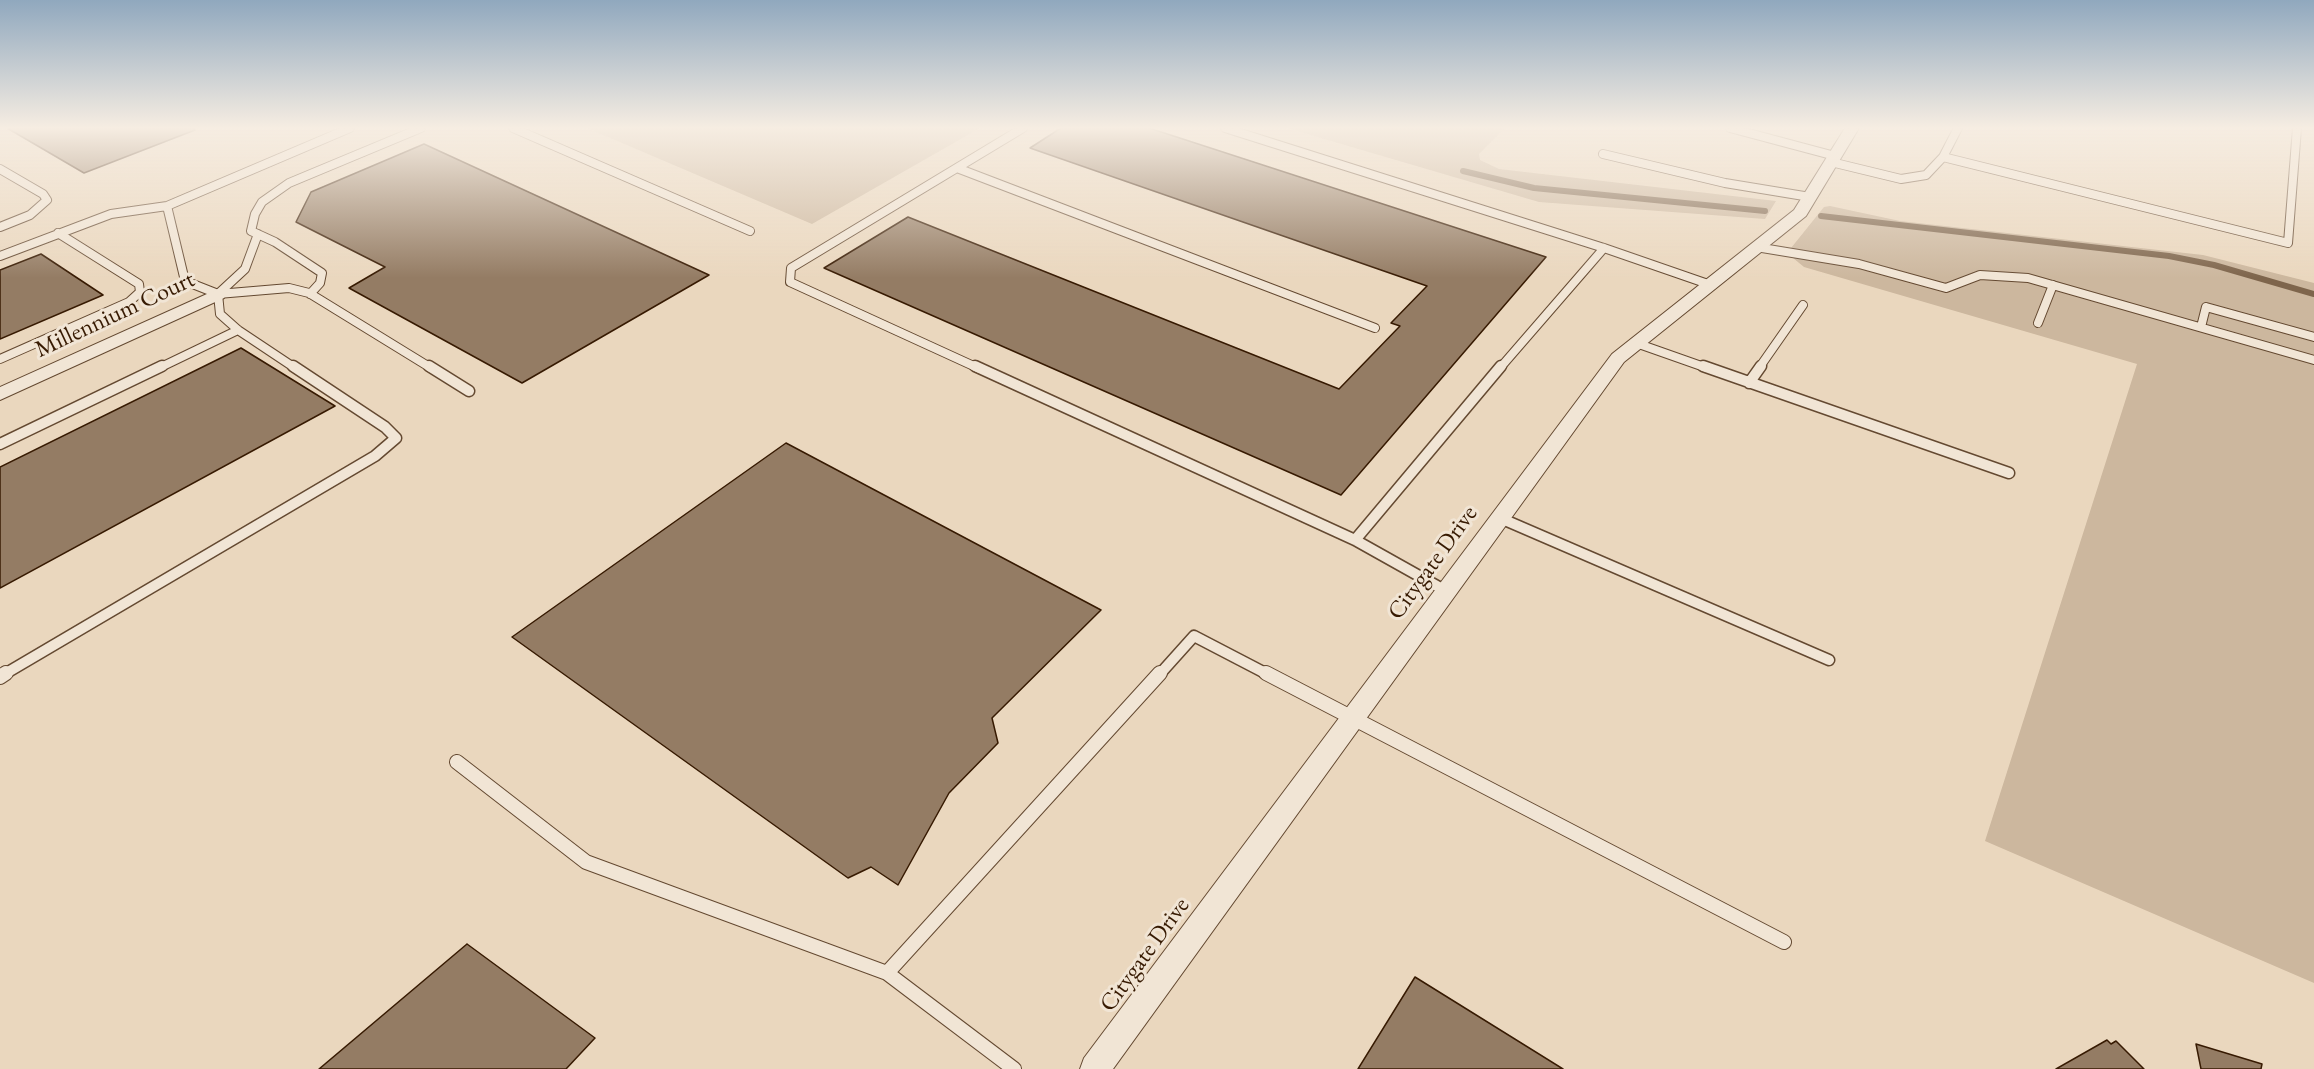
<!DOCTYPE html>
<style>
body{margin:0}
canvas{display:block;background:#ead7be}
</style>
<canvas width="2314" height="1069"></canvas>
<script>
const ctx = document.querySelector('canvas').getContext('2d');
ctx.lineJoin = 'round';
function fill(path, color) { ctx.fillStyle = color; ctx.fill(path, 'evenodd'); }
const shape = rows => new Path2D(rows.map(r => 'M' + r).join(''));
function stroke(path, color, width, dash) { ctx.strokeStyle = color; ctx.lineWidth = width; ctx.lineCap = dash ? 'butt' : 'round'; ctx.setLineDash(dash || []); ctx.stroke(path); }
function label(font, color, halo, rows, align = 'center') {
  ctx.font = font + ' "EB Garamond",serif'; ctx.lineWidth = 6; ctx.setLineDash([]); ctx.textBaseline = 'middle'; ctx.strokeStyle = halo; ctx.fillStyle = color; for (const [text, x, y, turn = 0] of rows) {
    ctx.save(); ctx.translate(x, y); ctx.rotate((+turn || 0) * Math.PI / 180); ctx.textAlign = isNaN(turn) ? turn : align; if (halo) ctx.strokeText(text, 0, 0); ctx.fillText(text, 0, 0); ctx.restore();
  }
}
fill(shape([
 [587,128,980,128,812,224],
 [1287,128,1505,128,1479,154,1480,160,1499,169,1776,201,1765,219,1539,202],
 [1830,206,1900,221,2203,255,2314,283,2314,983,1985,841,2137,364,1804,267,1787,253,1824,207]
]), '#ccb79e');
stroke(shape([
 [1463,171,1534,188,1765,211],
 [1821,216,2169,256,2214,265,2314,294]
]), '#7e654c', 6);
const building = shape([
 [7,128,195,128,195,130,84,173,7,128],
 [1061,128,1149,128,1546,257,1341,495,824,268,908,217,1339,389,1400,326,1391,323,1427,286,1030,148,1061,128],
 [424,144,709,275,522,383,349,288,385,267,296,222,311,192,424,144],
 [41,254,103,295,0,339,0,270,41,254],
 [241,348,335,406,0,588,0,467,241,348],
 [786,443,1101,610,992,718,998,743,949,793,898,885,871,867,848,878,512,637,786,443],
 [467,944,595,1038,566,1069,319,1069,467,944],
 [1415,977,1563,1069,1358,1069,1415,977],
 [2107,1040,2111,1044,2116,1041,2144,1069,2056,1069,2107,1040],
 [2196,1044,2262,1064,2261,1069,2201,1069,2196,1044]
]);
fill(building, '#947c64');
stroke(building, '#371a02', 1.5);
const serviceFar2 = shape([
 [350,128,167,206,185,281,218,294,289,288,309,293,431,368],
 [513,128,750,231],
 [1225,128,1604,248,1708,284],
 [1730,128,1835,156],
 [1958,128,1943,157,2288,243,2297,128],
 [1603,154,1725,183,1810,197],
 [1831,162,1901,179,1926,175,1943,157],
 [957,168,1375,328],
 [0,169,43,194,47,200,30,215,0,227],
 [1756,247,1859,264,1946,288,1980,275,2028,278,2314,360],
 [0,256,111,214,167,206],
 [218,294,245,269,258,234],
 [218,294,220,314,238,330,295,368],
 [310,294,320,283,322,273,275,242,251,231,255,214,262,202,289,183,421,128],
 [2038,323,2053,285],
 [2201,327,2206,307,2314,337],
 [1636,343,1707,368],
 [0,359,129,302,140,292,139,284,58,233],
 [159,368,238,330],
 [978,368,790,282,791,268,1023,128],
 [1500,368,1604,248],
 [1759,368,1803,305]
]);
const serviceFar1 = shape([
 [429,366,469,391],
 [975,366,1355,540,1446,591],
 [1703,366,2009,473],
 [1749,383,1761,366],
 [0,444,162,366],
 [1500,518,1829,660],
 [1355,540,1501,366],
 [3,675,375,456,396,438,385,427,293,366],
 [1159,675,1194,636,1269,675]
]);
const service = shape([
 [1266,673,1784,942],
 [0,677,6,673],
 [457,762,586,862,887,973],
 [1014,1069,887,973,1160,673]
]);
const minor = shape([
 [1845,128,1859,128,1806,216,1624,362,1113,1069,1080,1069,1084,1058,1612,354,1794,210,1845,128],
 [218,289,224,290,226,294,224,298,0,400,0,387,218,289]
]);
stroke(serviceFar2, '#644931', 10);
stroke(serviceFar1, '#644931', 13);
stroke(service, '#644931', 16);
stroke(minor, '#644931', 2);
stroke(serviceFar2, '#f1e5d5', 8);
stroke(serviceFar1, '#f1e5d5', 10);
stroke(service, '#f1e5d5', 14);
fill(minor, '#f1e5d5');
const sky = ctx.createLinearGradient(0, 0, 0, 278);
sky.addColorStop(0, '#90a8be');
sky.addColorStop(0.46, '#f6ede2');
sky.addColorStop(1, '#f6ede200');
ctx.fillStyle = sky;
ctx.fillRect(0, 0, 2314, 278);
label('24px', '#371a02', '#f1e5d5', [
 ["Millennium Court",115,315,-25],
 ["Citygate Drive",1433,563,-54],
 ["Citygate Drive",1145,955,-54]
]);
</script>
